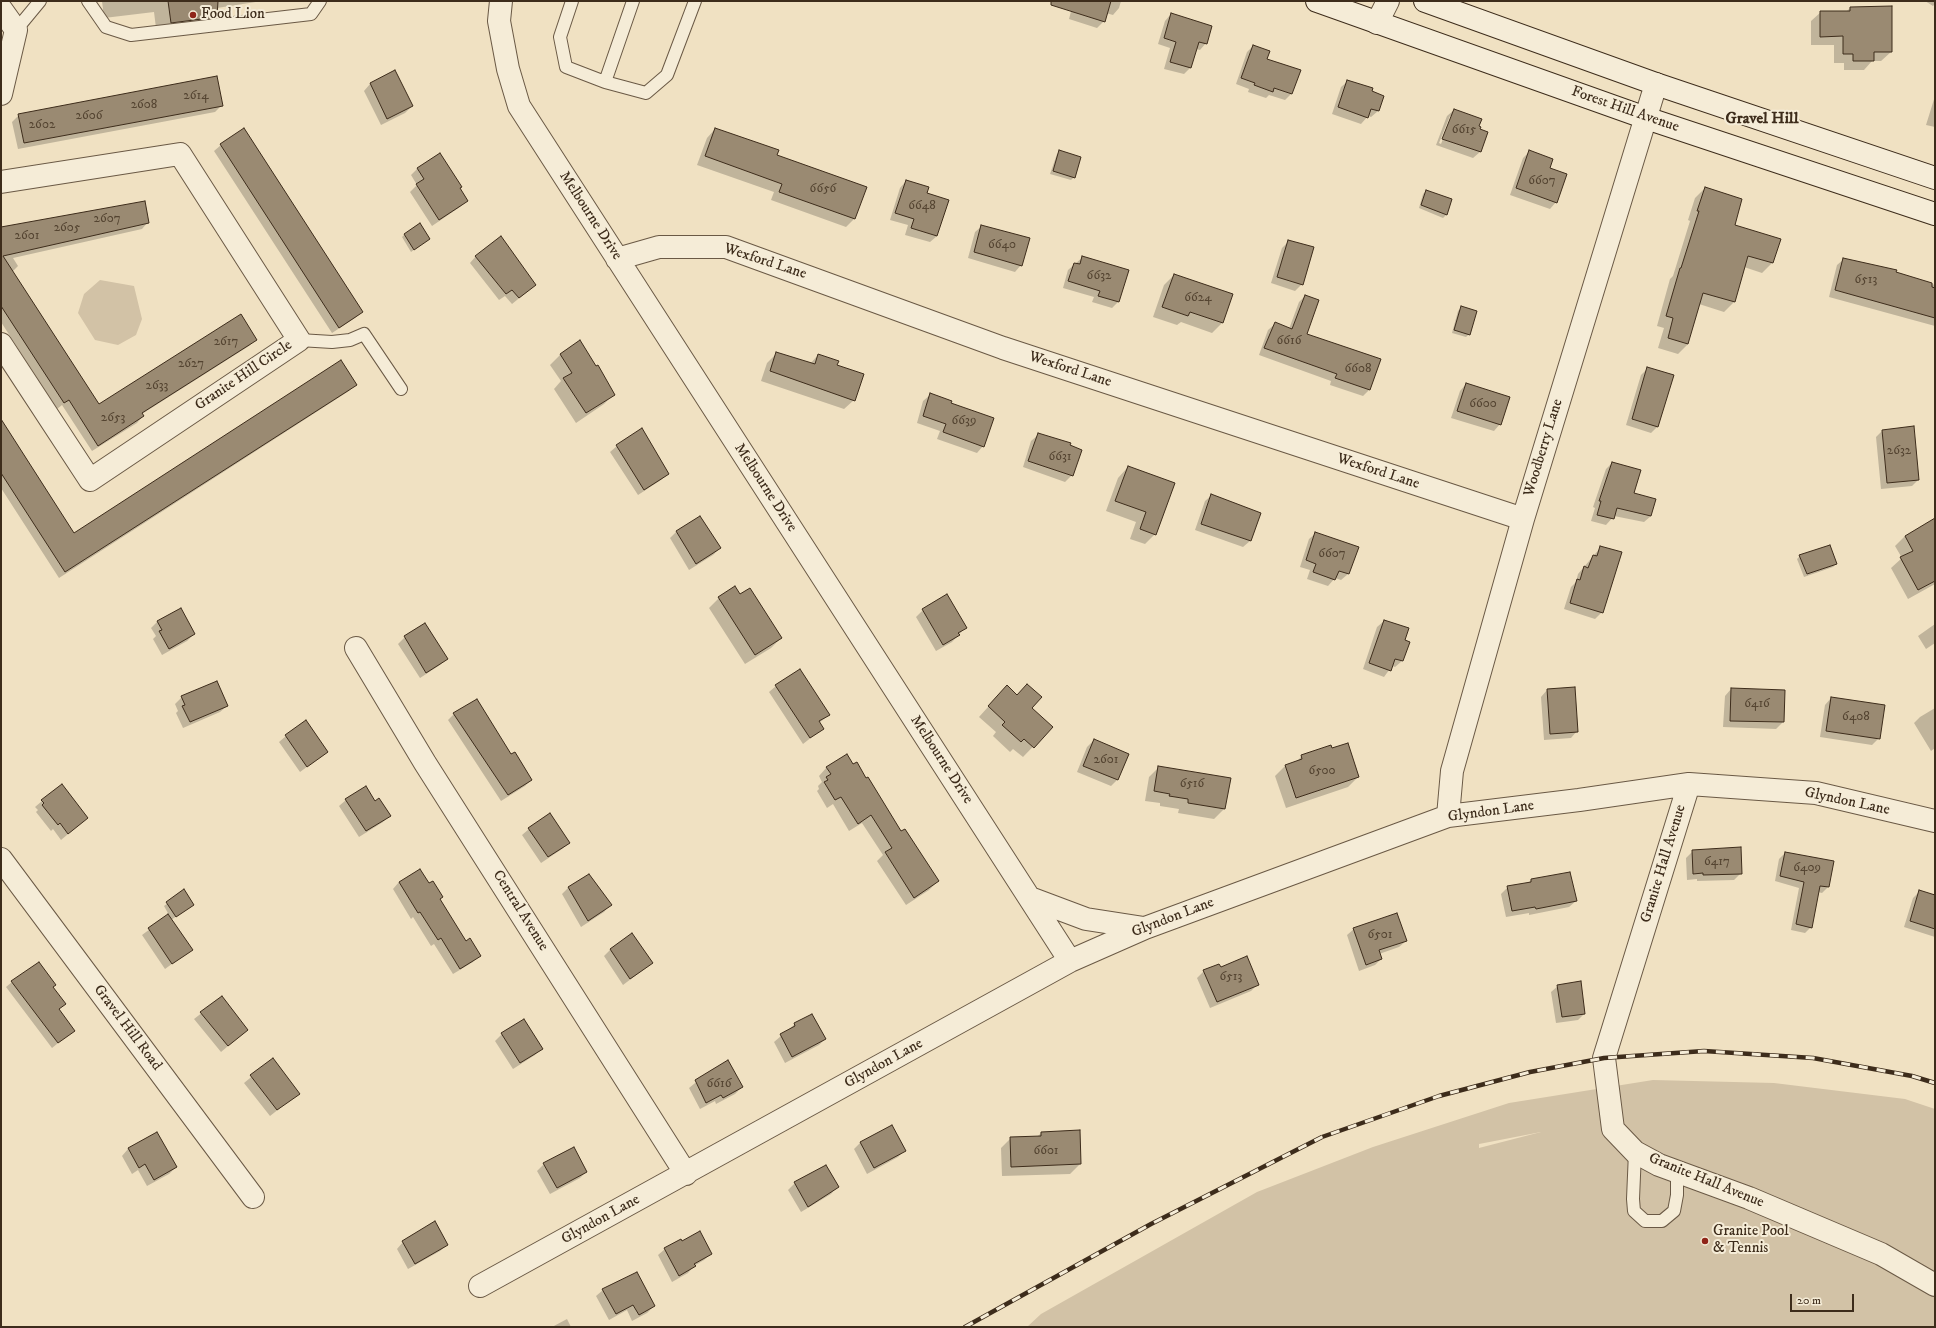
<!DOCTYPE html>
<style>
body{margin:0}
#map{position:relative;width:1936px;height:1328px;overflow:hidden;background:#f0e1c2;font-family:"IM FELL DW Pica",serif}
canvas{display:block}
.frame{position:absolute;inset:0;border:2px solid #3d2c1b;pointer-events:none}
.scale{position:absolute;left:1790px;top:1294px;width:64px;height:18px;box-sizing:border-box;border:2px solid #3d2c1b;border-top:0;padding-left:5px;font-size:12px;line-height:14px;white-space:nowrap;color:#3d2c1b;-webkit-text-stroke:3px #f5ecd7;paint-order:stroke}
</style>
<div id="map">
<canvas width="1936" height="1328"></canvas>
<div class="frame"></div>
<div class="scale">20 m</div>
</div>
<script>
const ctx = document.querySelector('canvas').getContext('2d');
ctx.lineJoin = 'round';
function fill(path, color) { ctx.fillStyle = color; ctx.fill(path, 'evenodd'); }
const shape = rows => new Path2D(rows.map(r => 'M' + r).join(''));
function stroke(path, color, width, dash) { ctx.strokeStyle = color; ctx.lineWidth = width; ctx.lineCap = dash ? 'butt' : 'round'; ctx.setLineDash(dash || []); ctx.stroke(path); }
function label(font, color, halo, rows, align = 'center') {
  ctx.font = font + ' "IM FELL DW Pica",serif'; ctx.lineWidth = 4; ctx.setLineDash([]); ctx.textBaseline = 'middle'; ctx.strokeStyle = halo; ctx.fillStyle = color; for (const [text, x, y, turn = 0] of rows) {
    ctx.save(); ctx.translate(x, y); ctx.rotate((+turn || 0) * Math.PI / 180); ctx.textAlign = isNaN(turn) ? turn : align; if (halo) ctx.strokeText(text, 0, 0); ctx.fillText(text, 0, 0); ctx.restore();
  }
}
fill(shape([
 [100,280,134,286,142,319,136,335,118,345,95,340,78,313,84,294],
 [1653,1080,1774,1083,1905,1099,1935,1109,1935,1327,1027,1327,1041,1314,1257,1192,1373,1147,1509,1103],
 [1541,1132,1479,1148,1479,1144]
]), '#d2c2a6');
fill(shape([
 [102,1,262,1,217,8,216,17,203,30,157,36,154,12,104,18],
 [1069,1,1121,1,1119,8,1113,15,1106,13,1104,21,1097,28,1069,19,1073,4],
 [1925,1,1935,1,1935,4,1933,6],
 [1891,7,1891,52,1881,61,1872,61,1864,70,1844,70,1844,63,1834,63,1834,45,1811,45,1811,21,1821,12,1846,12,1850,8],
 [1171,14,1206,43,1200,50,1196,49,1190,68,1184,74,1164,69,1170,48,1158,44,1165,21],
 [1253,46,1291,94,1285,100,1269,95,1266,98,1248,92,1249,89,1236,84,1247,52],
 [395,72,412,106,405,113,381,125,364,91,370,84],
 [1348,81,1371,92,1378,111,1371,117,1368,116,1361,124,1332,114,1341,87],
 [1935,96,1935,127,1926,125],
 [222,105,215,112,18,149,12,122,19,115],
 [1454,110,1479,130,1487,132,1480,152,1473,158,1436,145,1447,116],
 [1450,116,1452,116,1441,144,1439,143],
 [715,129,776,155,855,218,846,227,771,200,774,192,697,165,707,138],
 [221,145,362,312,355,318,332,333,214,151],
 [1060,151,1074,177,1071,180,1050,174,1057,154],
 [1530,151,1548,168,1556,202,1550,209,1510,195,1523,158],
 [439,154,467,201,460,207,432,226,410,192,417,185,411,175,417,169],
 [906,181,926,193,948,200,937,236,930,242,905,235,908,225,890,220,900,188],
 [1705,188,1733,226,1772,263,1762,273,1744,267,1734,302,1724,312,1699,304,1688,344,1678,354,1658,348,1664,328,1657,326,1670,279,1673,276,1690,221,1688,220,1695,198],
 [1426,191,1451,200,1446,215,1443,218,1419,208,1423,194],
 [148,222,142,229,13,258,18,266,12,272,99,406,255,340,249,346,142,414,143,416,137,423,92,451,62,405,57,409,1,322,1,228],
 [982,226,1021,265,1015,272,968,258,975,232],
 [405,234,429,239,411,252,402,237],
 [1289,241,1302,284,1295,291,1271,283,1282,248],
 [476,256,528,291,512,304,505,296,499,300,470,263],
 [1083,257,1119,301,1112,308,1092,302,1094,297,1063,288,1068,270],
 [1844,259,1881,267,1935,285,1935,326,1829,297,1837,265],
 [1174,275,1222,323,1212,333,1181,322,1177,325,1153,317,1164,285],
 [1305,296,1306,335,1380,360,1369,390,1363,396,1330,385,1331,381,1259,355,1268,330,1275,324,1289,329,1299,302],
 [1461,308,1469,334,1466,337,1452,333,1458,311],
 [580,342,614,394,604,404,576,423,554,389,561,381,550,365,560,355],
 [777,353,810,364,818,355,836,366,854,400,844,409,761,381,767,363],
 [1648,368,1658,426,1651,433,1626,425,1641,375],
 [355,384,349,391,59,578,1,488,1,420,74,534],
 [1466,384,1500,424,1494,431,1451,418,1460,391],
 [930,395,950,404,983,446,977,453,937,439,940,431,917,423,923,401],
 [1882,431,1918,480,1912,486,1881,489,1876,437],
 [1038,435,1069,446,1072,475,1065,482,1023,467,1031,441],
 [617,446,668,474,661,480,638,495,610,452],
 [1612,463,1633,493,1651,516,1644,522,1614,516,1606,525,1591,521,1595,508,1593,507,1606,469],
 [1128,467,1155,534,1145,544,1130,539,1136,522,1106,511,1118,478],
 [1212,495,1259,513,1250,541,1243,547,1195,530,1205,501],
 [1935,525,1935,584,1908,599,1891,568,1902,558,1895,546,1905,536],
 [676,532,720,548,713,555,689,570,670,538],
 [1316,533,1357,548,1348,574,1341,580,1335,578,1328,586,1307,579,1310,570,1300,567,1309,539],
 [1601,547,1602,612,1595,619,1564,609,1571,587,1576,582,1578,574],
 [1800,556,1836,564,1833,567,1804,577,1797,559],
 [740,596,781,638,771,648,745,664,709,608,719,598],
 [923,610,966,627,952,642,936,651,916,617],
 [158,621,194,634,187,641,162,655,153,639,156,636,151,628],
 [1384,621,1404,641,1402,661,1395,667,1392,666,1384,677,1363,669,1377,627],
 [425,624,447,659,440,665,420,678,398,644,405,637],
 [1935,624,1935,643,1926,649,1918,636],
 [776,686,829,715,819,723,822,729,803,744,769,692],
 [1731,689,1784,691,1783,722,1776,729,1723,727,1725,696],
 [1547,690,1577,731,1571,738,1544,740,1541,697],
 [182,697,227,706,220,712,183,728,176,713,178,711,175,704],
 [997,697,1031,708,1052,727,1023,757,1013,749,1010,752,993,736,996,732,979,717],
 [1831,698,1879,738,1872,745,1820,737,1825,705],
 [1935,708,1935,748,1931,751,1914,723,1920,717],
 [454,714,511,756,531,780,525,786,501,801,448,720],
 [286,736,327,752,300,772,279,742],
 [1094,740,1117,780,1111,786,1077,772,1087,747],
 [1302,756,1358,777,1348,787,1286,808,1275,776,1285,766,1296,762],
 [827,767,901,832,938,881,929,890,906,905,877,861,883,855,862,823,849,831,833,804,827,808,817,791,819,789,818,786,822,782,819,776],
 [1159,767,1230,779,1224,809,1214,819,1178,813,1179,809,1160,806,1160,803,1145,801,1149,777],
 [346,800,375,802,389,816,383,822,359,837,339,806],
 [42,801,87,818,61,840,53,829,51,831,36,812,38,810,35,807],
 [529,829,569,843,562,849,541,863,522,835],
 [1693,851,1741,873,1734,880,1697,881,1697,879,1687,880,1686,858],
 [1785,853,1828,887,1822,893,1818,892,1811,927,1805,933,1791,930,1799,888,1775,881,1779,859],
 [1531,880,1576,901,1569,907,1529,915,1529,913,1506,917,1501,894,1508,887,1528,883],
 [399,882,439,900,465,942,479,955,473,962,453,974,434,944,431,946,413,917,411,919,393,889],
 [569,887,610,905,604,912,581,927,562,894],
 [184,891,190,907,171,920,191,950,165,969,142,935,169,915,164,906],
 [1919,892,1935,896,1935,937,1904,927,1913,898],
 [1354,929,1406,941,1399,947,1379,954,1381,959,1375,965,1359,971,1347,935],
 [610,950,652,963,623,985,604,956],
 [1204,971,1258,984,1251,991,1210,1008,1197,978],
 [12,982,53,987,65,1004,58,1010,73,1031,52,1048,6,987],
 [1558,986,1584,1014,1578,1020,1556,1023,1551,992],
 [221,998,247,1030,221,1052,194,1019],
 [524,1020,542,1048,535,1055,513,1069,495,1041,502,1034],
 [795,1024,825,1039,819,1045,785,1063,774,1042],
 [272,1060,298,1094,270,1116,244,1083],
 [728,1061,742,1087,735,1094,716,1104,715,1101,700,1109,689,1088,711,1070],
 [156,1133,176,1167,169,1174,147,1186,138,1170,132,1174,122,1156,128,1149],
 [1041,1133,1080,1164,1070,1174,1002,1176,1001,1148,1011,1138,1037,1137],
 [861,1142,904,1151,898,1157,867,1174,854,1149],
 [544,1164,586,1172,580,1178,550,1194,537,1171],
 [795,1183,837,1187,831,1194,801,1212,788,1190],
 [403,1242,447,1245,440,1251,408,1269,397,1249],
 [665,1249,711,1254,704,1260,694,1266,688,1273,672,1282,658,1255],
 [603,1290,654,1306,647,1313,632,1321,627,1310,609,1320,596,1296],
 [567,1319,571,1327,552,1327]
]), '#0003');
const building = shape([
 [168,1,218,1,217,17,171,23,168,1],
 [1051,1,1111,1,1105,22,1051,5,1051,1],
 [1892,6,1892,52,1874,52,1874,61,1853,61,1853,54,1843,54,1843,36,1820,37,1820,11,1850,11,1850,7,1892,6],
 [1171,13,1212,26,1207,44,1199,42,1191,68,1170,62,1176,42,1164,38,1171,13],
 [1253,45,1270,51,1267,59,1301,70,1292,94,1274,88,1273,92,1254,85,1255,83,1241,78,1253,45],
 [395,70,413,106,387,119,370,83,395,70],
 [217,76,223,106,24,143,18,114,217,76],
 [1347,80,1373,88,1372,91,1384,96,1379,111,1371,109,1368,118,1338,107,1347,80],
 [1454,109,1482,119,1479,126,1481,127,1480,129,1488,132,1481,152,1442,139,1454,109],
 [244,128,363,312,339,328,220,144,244,128],
 [715,128,779,150,777,155,867,187,855,219,779,192,782,184,705,156,715,128],
 [1059,150,1081,157,1075,178,1053,171,1059,150],
 [1529,150,1553,159,1550,168,1567,174,1557,203,1516,188,1529,150],
 [440,153,462,187,460,188,468,201,439,220,416,184,424,179,417,168,440,153],
 [906,180,929,187,927,193,949,200,937,236,911,228,914,219,895,213,906,180],
 [1705,187,1742,199,1735,225,1781,239,1773,263,1748,256,1735,302,1703,293,1688,344,1668,338,1673,318,1666,316,1680,268,1681,268,1699,211,1697,211,1705,187],
 [1426,190,1452,199,1447,215,1421,205,1426,190],
 [145,201,149,223,3,256,99,404,241,314,257,340,142,413,144,416,98,446,69,400,64,403,1,306,1,227,145,201],
 [420,223,430,239,414,250,404,234,420,223],
 [981,225,1030,238,1022,266,974,252,981,225],
 [501,236,536,285,519,298,512,290,506,294,475,256,501,236],
 [1288,240,1314,247,1303,285,1277,277,1288,240],
 [1082,256,1129,270,1119,302,1098,296,1100,291,1068,281,1074,263,1080,264,1082,256],
 [1843,258,1897,270,1896,272,1932,283,1932,287,1935,288,1935,318,1835,290,1843,258],
 [1174,274,1233,294,1223,323,1190,312,1188,316,1162,307,1174,274],
 [1305,295,1319,300,1307,334,1381,359,1370,390,1335,378,1337,374,1264,348,1275,322,1292,329,1305,295],
 [1461,306,1477,311,1470,335,1454,330,1461,306],
 [580,340,596,366,598,365,615,395,586,413,563,378,572,373,560,354,580,340],
 [776,352,815,364,818,354,839,361,837,365,864,374,855,401,770,371,776,352],
 [341,360,357,385,65,572,1,473,1,419,74,533,341,360],
 [1647,367,1674,375,1658,427,1632,419,1647,367],
 [1466,383,1510,397,1501,425,1457,411,1466,383],
 [930,393,952,401,951,403,994,418,984,447,943,432,946,424,923,416,930,393],
 [1914,426,1919,480,1887,483,1882,430,1914,426],
 [642,428,669,474,644,490,616,445,642,428],
 [1038,433,1071,443,1070,445,1082,450,1073,476,1028,461,1038,433],
 [1612,462,1641,470,1634,493,1656,499,1651,516,1617,508,1614,519,1597,515,1601,501,1599,501,1612,462],
 [1128,466,1175,483,1156,535,1140,529,1146,512,1115,501,1128,466],
 [1211,494,1261,513,1251,541,1201,524,1211,494],
 [700,516,721,548,696,564,676,531,700,516],
 [1935,518,1935,581,1918,590,1900,557,1913,551,1905,536,1935,518],
 [1315,532,1359,547,1349,574,1339,571,1335,580,1313,572,1316,564,1306,560,1315,532],
 [1830,545,1837,564,1807,574,1799,555,1830,545],
 [1600,546,1622,552,1603,613,1570,603,1577,579,1580,580,1584,566,1588,568,1593,555,1597,556,1600,546],
 [735,586,740,594,750,588,782,638,755,655,718,597,735,586],
 [947,594,967,628,958,633,960,635,943,645,922,609,947,594],
 [181,608,195,634,169,649,159,631,162,630,157,621,181,608],
 [1384,620,1409,628,1405,640,1410,642,1403,661,1395,659,1391,671,1369,663,1384,620],
 [425,623,448,659,426,673,404,636,425,623],
 [800,669,830,715,819,721,824,729,810,738,775,685,800,669],
 [217,681,228,706,190,722,182,706,185,705,181,696,217,681],
 [1027,684,1042,697,1032,708,1053,727,1034,748,1024,739,1021,742,1002,725,1005,722,988,706,1007,685,1017,695,1027,684],
 [1575,687,1578,732,1550,734,1547,689,1575,687],
 [1731,688,1785,690,1784,722,1730,721,1731,688],
 [1831,697,1885,705,1880,739,1826,731,1831,697],
 [477,699,511,754,515,752,532,780,508,795,453,713,477,699],
 [306,720,328,752,307,767,285,735,306,720],
 [1094,739,1129,754,1118,780,1083,766,1094,739],
 [1348,743,1359,777,1296,798,1285,765,1302,759,1301,755,1331,745,1332,748,1348,743],
 [847,754,853,764,857,762,866,778,868,777,901,831,905,829,939,881,914,898,885,852,892,848,871,815,858,824,841,797,835,800,824,782,828,780,826,777,831,774,826,767,847,754],
 [1158,766,1231,778,1225,809,1188,803,1188,799,1169,796,1170,794,1154,791,1158,766],
 [62,784,88,818,68,834,60,823,58,825,42,805,44,803,41,800,62,784],
 [366,786,375,801,379,798,391,816,366,831,345,799,366,786],
 [550,813,570,843,548,857,528,828,550,813],
 [1741,847,1742,874,1703,875,1703,873,1693,874,1692,850,1741,847],
 [1785,852,1834,861,1829,887,1820,886,1812,928,1796,924,1804,882,1780,876,1785,852],
 [420,869,429,883,433,881,443,897,440,899,466,941,470,938,481,956,460,969,441,938,438,940,420,912,418,913,399,882,420,869],
 [1570,872,1577,901,1536,909,1535,907,1512,911,1507,886,1531,882,1531,879,1570,872],
 [589,874,612,905,588,921,568,887,589,874],
 [184,889,194,905,176,917,166,902,184,889],
 [1919,890,1935,895,1935,929,1910,921,1919,890],
 [1397,913,1407,941,1379,950,1382,959,1366,965,1353,928,1397,913],
 [168,914,193,950,172,964,148,928,168,914],
 [632,933,653,963,630,979,610,949,632,933],
 [1247,956,1259,985,1217,1002,1203,970,1219,964,1221,967,1247,956],
 [39,962,56,985,53,987,66,1004,59,1009,75,1031,58,1043,11,981,39,962],
 [1581,981,1585,1014,1562,1017,1557,985,1581,981],
 [222,996,248,1030,228,1046,200,1012,222,996],
 [812,1014,826,1039,792,1057,780,1034,795,1026,794,1023,812,1014],
 [524,1019,543,1049,520,1063,501,1033,524,1019],
 [273,1058,300,1094,277,1110,250,1075,273,1058],
 [728,1060,743,1087,723,1098,721,1095,706,1103,695,1080,728,1060],
 [892,1125,906,1151,874,1168,860,1142,892,1125],
 [1080,1130,1081,1164,1011,1167,1010,1137,1041,1136,1041,1132,1080,1130],
 [157,1132,177,1167,154,1180,145,1164,139,1168,128,1148,157,1132],
 [574,1147,587,1172,557,1188,543,1163,574,1147],
 [826,1165,839,1187,808,1207,794,1182,826,1165],
 [435,1221,448,1245,415,1264,402,1241,435,1221],
 [700,1231,712,1254,694,1264,696,1266,679,1276,664,1248,681,1239,682,1241,700,1231],
 [637,1272,655,1306,639,1315,633,1305,616,1314,602,1289,637,1272]
]);
fill(building, '#9a8a72');
stroke(building, '#3d2c1b', 1);
const service = shape([
 [88,1,106,27,131,35,311,14,320,1],
 [572,1,560,37,566,67,605,82,633,1],
 [16,30,40,1],
 [605,82,646,93,667,75,695,1],
 [299,340,332,342,350,340,364,334,401,389],
 [1635,1152,1633,1199,1634,1211,1645,1221,1662,1221,1674,1211,1677,1195,1677,1172]
]);
const minor = shape([
 [501,1,499,21,508,69,519,106,1070,961],
 [1,9,16,30,1,94],
 [1377,23,1388,1],
 [1,182,180,154,299,340,90,480,1,344],
 [617,259,659,247,726,247,1003,348,1523,519],
 [356,648,425,763,686,1174],
 [1689,784,1604,1058,1613,1129,1635,1152,1659,1165,1749,1198,1881,1254,1935,1285],
 [1448,816,1452,771,1523,519,1656,84],
 [1,859,253,1197],
 [1030,898,1086,919,1144,928],
 [480,1286,1070,961,1145,928,1448,816,1579,800,1689,784,1816,793,1935,821]
]);
const secondary = shape([
 [1317,1,1646,118,1935,214],
 [1425,1,1656,84,1935,178]
]);
stroke(service, '#6a5945', 14);
stroke(minor, '#6a5945', 24);
stroke(secondary, '#3d2c1b', 24);
stroke(service, '#f5ecd7', 12);
stroke(minor, '#f5ecd7', 22);
stroke(secondary, '#f5ecd7', 22);
const rail = shape([
 [965,1327,1151,1224,1322,1137,1439,1096,1530,1072,1604,1058,1704,1051,1813,1058,1912,1076,1935,1083]
]);
stroke(rail, '#3d2c1b', 4.5);
stroke(rail, '#f5ecd7', 3, [9]);
for (const [x, y, r, color] of [
 [193,15,4,"#8f2418"],
 [1705,1241,4,"#8f2418"]
]) { const dot = new Path2D(); dot.arc(x, y, r, 0, 2 * Math.PI); ctx.fillStyle = color; ctx.fill(dot); stroke(dot, '#f5ecd7', 1.5); }
label('13px', '#544431', null, [
 ["2614",196,96],
 ["2608",144,105],
 ["2606",89,116],
 ["2602",42,125],
 ["6615",1464,130],
 ["6607",1542,181],
 ["6656",823,189],
 ["6648",922,206],
 ["2607",107,219],
 ["2605",67,228],
 ["2601",27,236],
 ["6640",1002,245],
 ["6632",1099,276],
 ["6513",1866,280],
 ["6624",1198,298],
 ["6616",1289,341],
 ["2617",226,342],
 ["2627",191,364],
 ["6608",1358,369],
 ["2633",157,386],
 ["6600",1483,404],
 ["2653",113,418],
 ["6639",964,421],
 ["2632",1899,451],
 ["6631",1060,457],
 ["6607",1332,554],
 ["6416",1757,704],
 ["6408",1856,717],
 ["2601",1106,760],
 ["6500",1322,771],
 ["6516",1192,784],
 ["6417",1717,862],
 ["6409",1807,868],
 ["6501",1380,935],
 ["6513",1231,977],
 ["6616",719,1084],
 ["6601",1046,1151]
]);
label('15px', '#3d2c1b', '#f5ecd7', [
 ["Food Lion",201,15],
 ["Granite Pool",1713,1232],
 ["& Tennis",1713,1249]
], 'left');
label('15px', '#3d2c1b', '#f5ecd7', [
 ["Forest Hill Avenue",1625,110,19],
 ["Melbourne Drive",590,216,57],
 ["Wexford Lane",765,262,18],
 ["Wexford Lane",1070,370,18],
 ["Granite Hill Circle",244,376,-34],
 ["Woodberry Lane",1544,448,-73],
 ["Wexford Lane",1378,472,18],
 ["Melbourne Drive",765,488,57],
 ["Melbourne Drive",941,760,57],
 ["Glyndon Lane",1847,802,12],
 ["Glyndon Lane",1491,812,-8],
 ["Granite Hall Avenue",1664,864,-73],
 ["Central Avenue",520,911,58],
 ["Glyndon Lane",1173,918,-21],
 ["Gravel Hill Road",127,1028,53],
 ["Glyndon Lane",884,1064,-29],
 ["Granite Hall Avenue",1706,1181,22],
 ["Glyndon Lane",601,1220,-29]
]);
label('bold 16px', '#3d2c1b', '#f5ecd7', [
 ["Gravel Hill",1762,120]
]);
</script>
